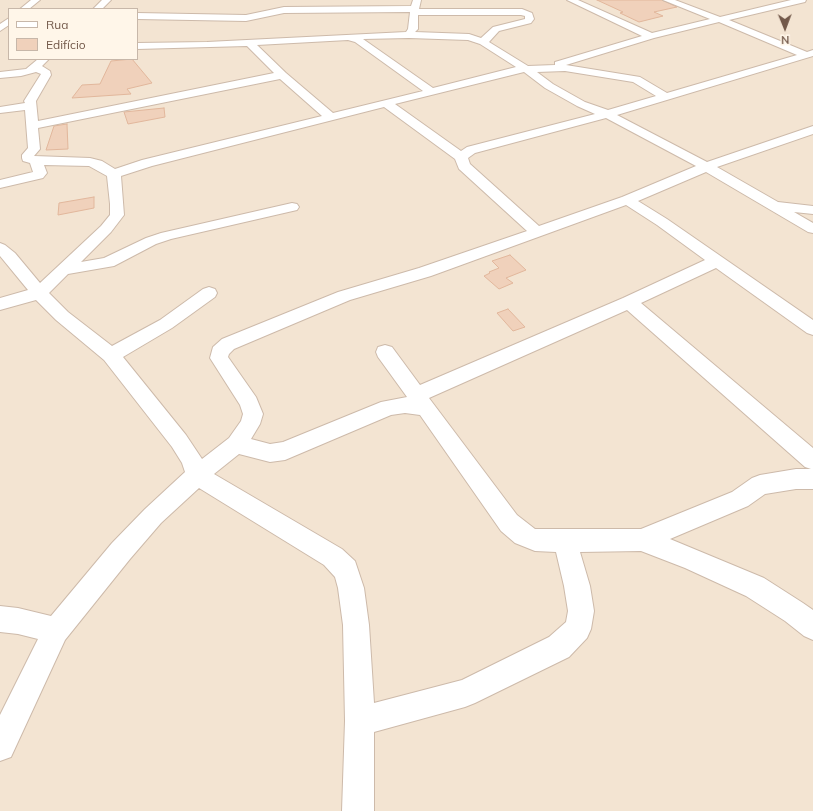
<!DOCTYPE html>
<meta charset="utf-8">
<style>
body{margin:0}
#map{position:relative;width:813px;height:811px;overflow:hidden;background:#fcf2e3;font-family:Mulish,sans-serif}
canvas{display:block}
.legend{position:absolute;left:8px;top:8px;width:130px;height:52px;box-sizing:border-box;background:#fff6e9;border:1px solid #c7b7a9;margin:0;padding:5px 7px;list-style:none;font-size:12px;color:#73594a}
.legend li{display:flex;align-items:center;gap:8px;height:20px}
.legend b{width:20px;border:1px solid #c7b7a9}
.north{position:absolute;left:765px;top:8px;width:40px;height:40px;-webkit-text-stroke:3px #fff6e9;paint-order:stroke;rotate:179deg;font-size:11px;font-weight:700;line-height:16px;text-align:center;color:#73594a}
.north::after{content:'';display:block;margin:auto;width:14px;height:18px;background:#73594a;clip-path:polygon(50% 0,100% 100%,50% 72%,0 100%)}
</style>
<div id="map">
<canvas width="813" height="811"></canvas>
<ul class="legend">
<li><b style="height:5px;background:#fff"></b>Rua</li>
<li><b style="height:11px;background:#f0d1bb"></b>Edifício</li>
</ul>
<div class="north">N</div>
</div>
<script>
const ctx = document.querySelector('canvas').getContext('2d');
ctx.lineJoin = 'round';
function fill(path, color) { ctx.fillStyle = color; ctx.fill(path, 'evenodd'); }
const shape = rows => new Path2D(rows.map(r => 'M' + r).join(''));
function stroke(path, color, width, dash) { ctx.strokeStyle = color; ctx.lineWidth = width; ctx.lineCap = dash ? 'butt' : 'round'; ctx.setLineDash(dash || []); ctx.stroke(path); }
fill(shape([
 [0,0,813,0,813,811,0,811],
 [9,9,137,9,137,59,9,59]
]), '#f3e4d2');
const building = shape([
 [597,0,662,0,677,7,654,12,663,16,639,22,620,13,623,12,597,0],
 [132,59,152,83,127,89,131,94,72,98,82,85,100,84,111,61,132,59],
 [164,108,165,117,128,124,124,112,164,108],
 [67,124,68,149,46,150,54,126,67,124],
 [94,197,94,208,58,215,59,203,94,197],
 [510,255,526,270,506,278,513,283,499,289,484,276,490,273,489,272,499,268,492,261,510,255],
 [508,309,525,327,513,331,497,313,508,309]
]);
fill(building, '#f0d1bb');
stroke(building, '#e2b79c', 1);
const minor = shape([
 [31,0,40,0,29,9,20,9,31,0],
 [102,0,111,0,102,9,93,9,102,0],
 [413,0,421,0,419,9,522,9,532,13,534,19,531,23,499,31,489,42,528,66,555,65,555,62,642,36,567,0,578,0,652,33,710,19,663,0,675,0,720,17,791,0,806,0,805,2,729,20,807,52,813,50,813,56,617,115,707,162,813,126,813,134,717,167,778,202,813,206,813,214,794,212,813,223,813,233,808,232,706,172,638,201,667,219,813,320,813,335,807,333,716,268,641,303,813,448,813,489,796,489,765,494,748,506,670,539,764,578,803,603,813,610,813,640,804,636,785,621,746,596,685,568,641,551,580,552,590,586,594,611,591,629,587,638,569,657,475,703,465,707,374,732,374,811,342,811,345,721,343,625,338,588,335,577,324,565,199,488,161,523,130,559,65,640,11,757,0,761,0,715,38,639,18,634,0,632,0,606,18,608,51,616,112,543,145,509,185,472,182,463,172,447,104,360,56,320,36,300,0,310,0,298,28,290,0,256,0,243,5,245,15,253,40,283,101,226,110,215,110,204,107,176,89,166,44,165,47,173,43,178,0,188,0,180,33,172,30,163,23,161,22,158,22,155,28,148,25,110,0,113,0,107,25,103,24,101,41,74,36,72,21,76,0,78,0,72,26,69,38,59,49,59,42,66,50,71,51,75,36,101,38,121,274,73,247,46,137,49,137,43,207,42,406,32,408,29,410,12,284,13,246,21,137,19,137,13,246,15,284,7,411,6,413,0],
 [418,15,521,15,525,16,525,19,493,27,481,38,469,34,415,32,418,29,418,15],
 [719,22,797,55,667,93,640,77,566,65,654,38,719,22],
 [409,38,468,40,480,44,516,67,433,88,363,39,409,38],
 [348,40,355,42,423,91,333,113,286,73,257,45,348,40],
 [565,71,633,82,656,96,608,110,585,102,553,84,537,72,565,71],
 [524,72,545,88,577,106,595,114,467,147,461,151,395,104,524,72],
 [280,79,322,116,142,160,115,169,102,161,90,158,34,156,40,149,38,128,280,79],
 [384,107,455,159,459,169,527,231,419,268,338,292,222,339,213,347,210,358,240,405,243,414,241,421,229,438,202,459,186,435,123,357,172,328,215,297,217,293,215,289,209,287,203,289,160,320,112,346,68,312,49,293,68,274,114,266,156,244,171,239,297,210,299,207,297,204,292,203,161,233,146,238,104,258,81,262,111,232,124,215,121,176,152,166,384,107],
 [606,118,696,166,622,197,539,226,470,164,468,158,475,153,606,118],
 [626,205,657,225,705,260,623,298,420,385,392,347,385,345,378,347,376,352,378,357,407,397,381,402,283,442,270,444,251,439,260,424,263,414,256,397,228,357,229,354,234,349,350,300,431,276,626,205],
 [627,310,805,467,811,469,796,469,760,475,752,478,732,492,641,529,535,529,517,515,429,398,627,310],
 [405,413,420,415,501,531,515,543,535,551,556,552,564,586,568,611,566,622,549,637,462,680,374,703,369,625,364,588,355,561,342,549,214,474,239,454,270,462,285,460,391,415,405,413],
 [9,18,9,25,0,31,0,24,9,18]
]);
stroke(minor, '#cdbaaa', 2);
fill(minor, '#fff');
</script>
